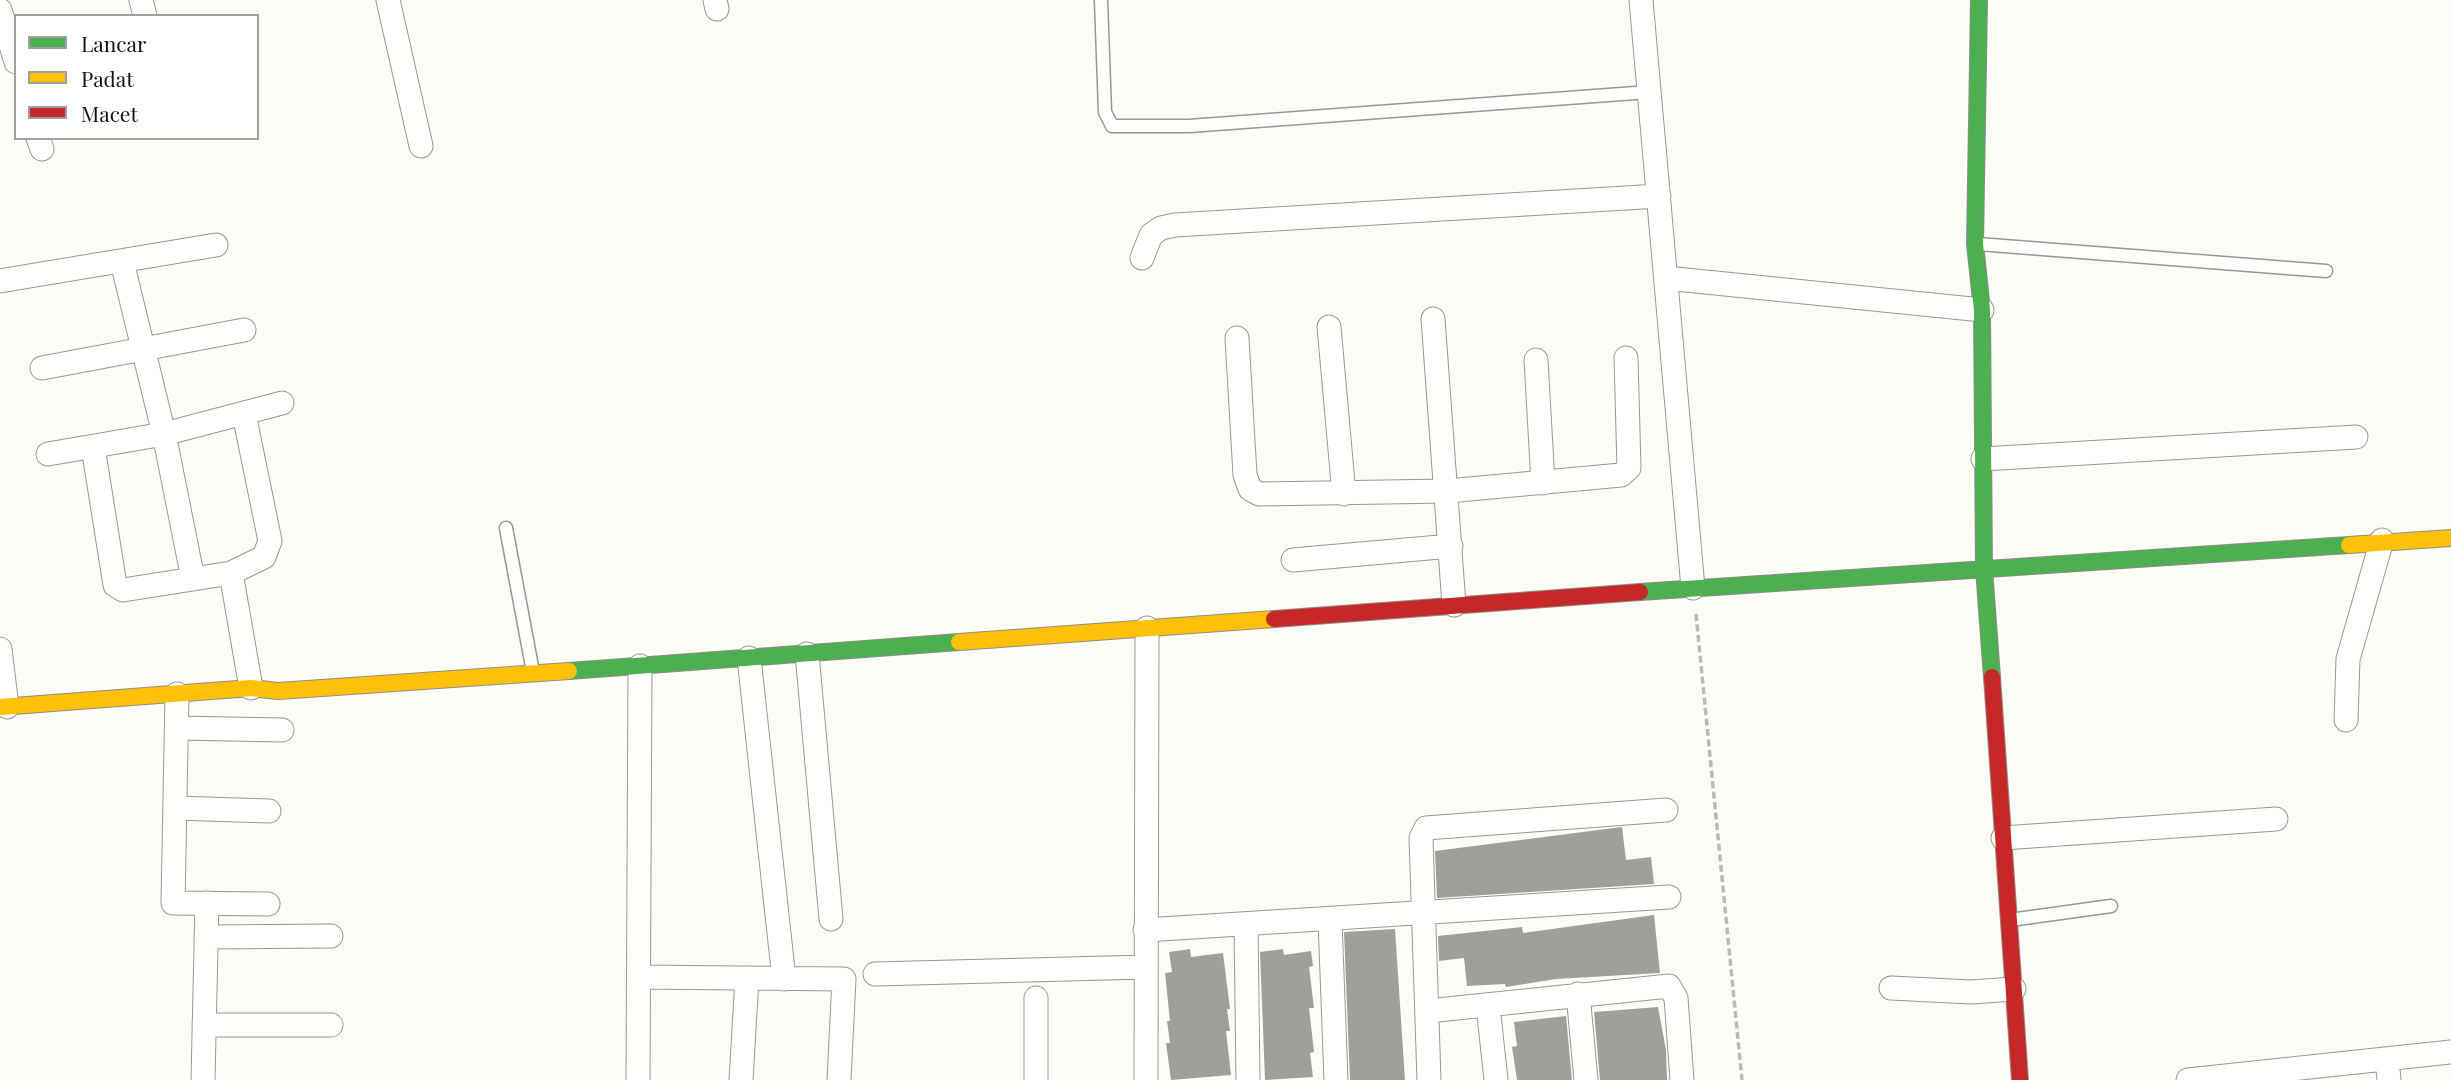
<!DOCTYPE html>
<style>
body{margin:0}
#map{position:relative;width:2451px;height:1080px;overflow:hidden;background:#fdfcf7;font-family:"Playfair Display",serif}
canvas{display:block}
.legend{position:absolute;left:14px;top:14px;width:245px;height:126px;box-sizing:border-box;background:#fff;border:2px solid #a0a0a0;margin:0;padding:9px 12px;list-style:none;font-size:21px;color:#111}
.legend li{display:flex;align-items:center;gap:14px;height:35px}
.legend b{width:35px;border:2px solid #a0a0a0}
</style>
<div id="map">
<canvas width="2451" height="1080"></canvas>
<ul class="legend">
<li><b style="height:9px;background:#4caf50"></b>Lancar</li>
<li><b style="height:9px;background:#ffc107"></b>Padat</li>
<li><b style="height:9px;background:#c62828"></b>Macet</li>
</ul>
</div>
<script>
const ctx = document.querySelector('canvas').getContext('2d');
ctx.lineJoin = 'round';
function fill(path, color) { ctx.fillStyle = color; ctx.fill(path, 'evenodd'); }
const shape = rows => new Path2D(rows.map(r => 'M' + r).join(''));
function stroke(path, color, width, dash) { ctx.strokeStyle = color; ctx.lineWidth = width; ctx.lineCap = dash ? 'butt' : 'round'; ctx.setLineDash(dash || []); ctx.stroke(path); }
fill(shape([
 [1622,827,1626,860,1651,857,1654,884,1437,898,1435,851],
 [1654,915,1660,973,1556,979,1506,987,1505,984,1467,986,1464,958,1439,961,1438,936,1522,927,1523,933],
 [1395,929,1405,1080,1350,1080,1344,932],
 [1190,949,1191,957,1223,953,1230,1009,1227,1009,1230,1031,1226,1031,1231,1075,1171,1080,1166,1043,1170,1043,1167,1021,1170,1021,1165,973,1172,972,1169,952],
 [1283,949,1284,955,1311,951,1313,966,1309,967,1314,1008,1309,1008,1314,1052,1310,1053,1313,1077,1265,1080,1260,952],
 [1658,1007,1666,1050,1667,1080,1600,1080,1594,1012],
 [1566,1016,1572,1080,1517,1080,1512,1047,1517,1046,1514,1022]
]), '#a19f9c');
const lane = shape([
 [1101,0,1105,112,1112,126,1189,126,1649,92],
 [1978,244,2326,271],
 [506,528,533,672],
 [2010,920,2111,906]
]);
const street = shape([
 [141,0,145,16],
 [388,0,421,146],
 [715,0,717,9],
 [1641,0,1693,588],
 [0,10,16,62],
 [38,138,42,149],
 [1142,258,1151,235,1161,228,1175,225,1659,196],
 [122,262,164,434,193,579],
 [1666,278,1982,310],
 [0,281,216,245],
 [1433,319,1454,605],
 [1329,327,1344,494],
 [1237,338,1245,475,1250,489,1259,494,1448,491,1621,475,1629,468,1626,358],
 [1536,360,1543,483],
 [42,368,244,330],
 [93,447,115,585,123,590,231,573,264,557,270,541,244,414],
 [48,454,164,434,282,403],
 [1983,459,2356,437],
 [1293,560,1451,546],
 [231,573,251,688],
 [0,649,7,707],
 [807,654,831,919],
 [749,658,784,979],
 [177,694,173,903,268,904],
 [2346,720,2348,659,2382,540],
 [177,728,282,730],
 [175,808,269,811],
 [2003,838,2276,819],
 [1330,920,1336,1080],
 [1246,924,1248,1080],
 [1145,930,1669,897],
 [206,937,331,936],
 [875,974,1145,967],
 [639,977,844,979,839,1080],
 [1891,988,1971,992,2014,989],
 [1578,994,1586,1080],
 [1036,998,1036,1080],
 [1488,1006,1496,1080],
 [1428,1011,1669,986,1676,998,1682,1080],
 [204,1025,331,1025],
 [2387,1059,2389,1080],
 [203,1080,207,903],
 [638,1080,640,666],
 [741,1080,747,978],
 [1146,1080,1147,628],
 [1429,1080,1421,838,1426,828,1666,810],
 [2188,1080,2451,1052]
]);
const fast = shape([
 [1979,0,1975,244,1982,310,1984,569,1992,677],
 [1640,592,2349,545],
 [569,671,959,642]
]);
const slow = shape([
 [2349,545,2451,538],
 [959,642,1274,619],
 [0,707,251,688,278,691,569,671]
]);
const jam = shape([
 [1274,619,1640,592],
 [1992,677,2020,1080]
]);
stroke(lane, '#979795', 15);
stroke(street, '#979795', 25);
stroke(fast, '#8e8d8b', 18);
stroke(slow, '#8e8d8b', 18);
stroke(jam, '#8e8d8b', 18);
stroke(shape([
 [1696,614,1742,1080]
]), '#b9b9b8', 3.5, [7, 3.5]);
stroke(lane, '#fffffe', 12);
stroke(street, '#fffffe', 23);
stroke(fast, '#4caf50', 16);
stroke(slow, '#ffc107', 16);
stroke(jam, '#c62828', 16);
</script>
